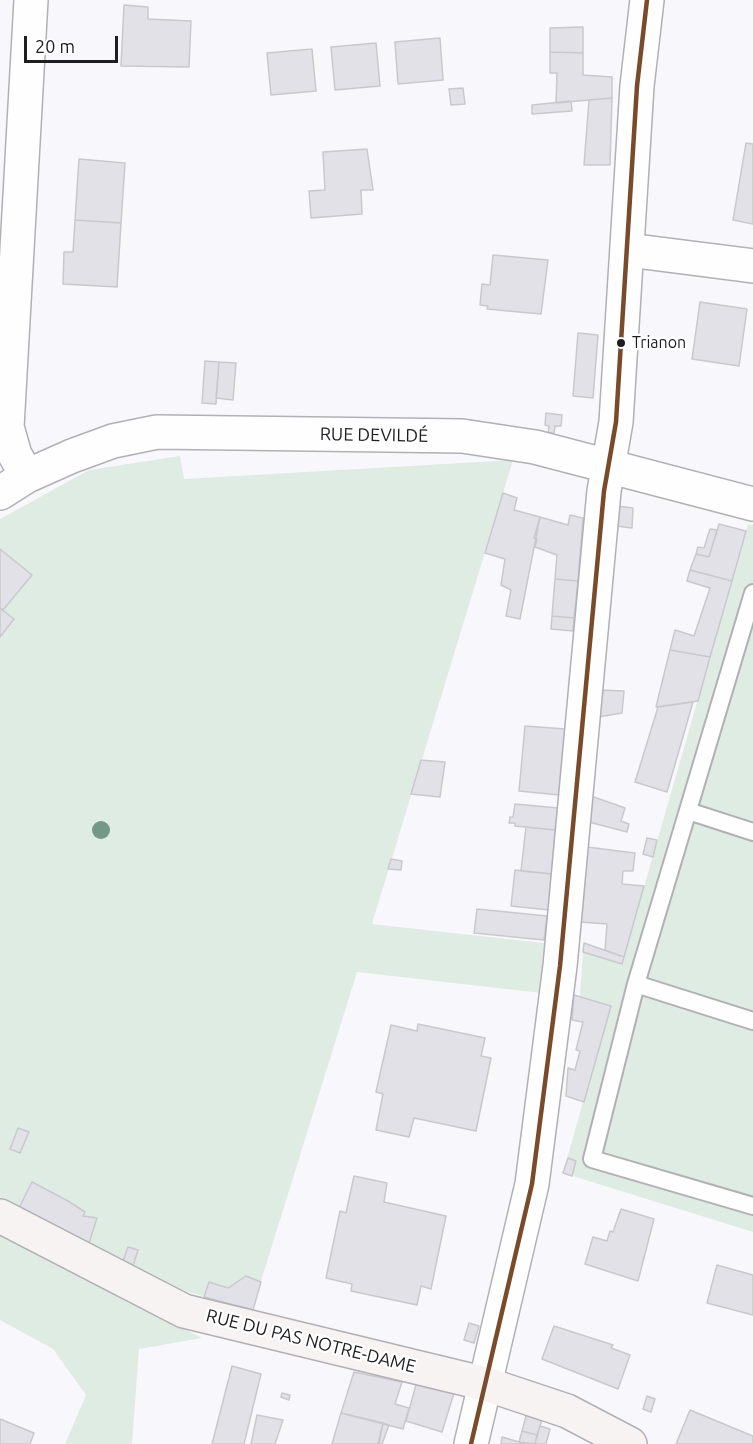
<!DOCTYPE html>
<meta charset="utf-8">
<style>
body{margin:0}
#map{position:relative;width:753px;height:1444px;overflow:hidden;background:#f8f8fc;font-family:Ubuntu,sans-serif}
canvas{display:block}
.scale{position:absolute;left:24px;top:36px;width:94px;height:27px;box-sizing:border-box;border:3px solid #1e1e22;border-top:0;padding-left:8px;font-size:18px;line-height:21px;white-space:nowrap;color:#1e1e22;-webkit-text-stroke:4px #fff;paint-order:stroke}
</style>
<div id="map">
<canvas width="753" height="1444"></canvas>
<div class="scale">20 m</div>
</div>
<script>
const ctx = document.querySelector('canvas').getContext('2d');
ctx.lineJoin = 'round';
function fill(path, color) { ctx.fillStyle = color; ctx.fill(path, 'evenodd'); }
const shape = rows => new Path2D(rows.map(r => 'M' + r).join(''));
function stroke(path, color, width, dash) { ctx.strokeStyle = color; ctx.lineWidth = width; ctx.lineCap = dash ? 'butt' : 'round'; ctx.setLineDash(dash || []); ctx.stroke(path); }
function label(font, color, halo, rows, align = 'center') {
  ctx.font = font + ' Ubuntu,sans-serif'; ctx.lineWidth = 4.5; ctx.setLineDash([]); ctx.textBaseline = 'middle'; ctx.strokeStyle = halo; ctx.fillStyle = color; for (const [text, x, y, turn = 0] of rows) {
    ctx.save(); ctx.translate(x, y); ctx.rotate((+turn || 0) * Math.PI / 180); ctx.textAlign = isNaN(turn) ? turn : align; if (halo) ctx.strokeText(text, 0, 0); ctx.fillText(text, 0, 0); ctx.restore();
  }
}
fill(shape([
 [180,456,184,479,513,460,372,924,544,943,541,993,357,972,252,1310,185,1291,0,1197,0,519,89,470],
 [748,524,753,525,753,1232,563,1173,610,1006,580,996,583,952,622,964],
 [0,1235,202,1338,139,1349,132,1444,65,1444,86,1395,53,1349,0,1320]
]), '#dfece4');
const building = shape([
 [124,5,148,7,148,19,191,21,189,67,121,66,124,5],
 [583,27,583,53,550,52,550,28,583,27],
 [440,38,443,80,398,84,395,42,440,38],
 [376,43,380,86,335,90,331,47,376,43],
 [312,49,316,91,271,95,267,53,312,49],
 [550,52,583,53,583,75,612,77,612,98,556,103,557,73,550,73,550,52],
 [463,88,465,104,451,105,449,89,463,88],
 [612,98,610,165,584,165,589,100,612,98],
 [571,101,572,111,532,114,532,105,571,101],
 [746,143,753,144,753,224,733,220,746,143],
 [367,149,373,190,361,190,362,214,311,218,309,191,325,190,323,152,367,149],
 [79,159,125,163,121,223,75,220,79,159],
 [75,220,121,223,117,287,63,284,64,252,73,252,75,220],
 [493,255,548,260,541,314,487,309,488,306,480,305,482,284,490,285,493,255],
 [700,302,747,309,739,366,692,359,700,302],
 [578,333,598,335,593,398,573,396,578,333],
 [205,361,219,362,216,404,202,403,205,361],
 [219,362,236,363,233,400,216,398,219,362],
 [546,413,562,415,561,426,555,426,554,433,548,433,549,426,545,425,546,413],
 [503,493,517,498,514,510,540,517,520,619,506,616,511,590,501,585,505,559,485,553,503,493],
 [618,506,633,508,632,528,616,526,618,506],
 [570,515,583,518,578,581,555,579,557,555,535,547,537,539,534,538,540,517,568,525,570,515],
 [719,524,746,531,732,581,690,570,696,554,709,557,719,524],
 [710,529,717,530,709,557,696,554,698,547,704,548,710,529],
 [0,549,32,575,3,610,0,608,0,549],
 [690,570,732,581,710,657,670,650,675,630,694,636,710,588,687,581,690,570],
 [555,579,578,581,574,618,552,616,555,579],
 [0,608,14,619,0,637,0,608],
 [552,616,574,618,573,631,551,629,552,616],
 [670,650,710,657,698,701,656,707,670,650],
 [600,690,624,691,622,713,598,717,600,690],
 [693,702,667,792,635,782,658,707,693,702],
 [525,726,565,729,559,795,519,791,525,726],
 [421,760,445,762,440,797,411,794,421,760],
 [591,796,625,808,621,821,629,824,627,832,589,822,591,796],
 [515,804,558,808,555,830,515,826,515,823,509,823,510,817,513,817,515,804],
 [526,827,555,830,552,874,521,871,526,827],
 [647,838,657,840,653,857,643,854,647,838],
 [587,847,635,853,633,871,623,871,622,884,644,886,624,957,605,950,607,924,580,922,587,847],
 [391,859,402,861,401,870,388,869,391,859],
 [515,870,552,874,549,910,511,906,515,870],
 [477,909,547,916,544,940,474,933,477,909],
 [584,943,624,957,622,964,583,952,584,943],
 [574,995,611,1006,584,1102,566,1096,568,1068,575,1070,580,1051,576,1050,583,1022,572,1020,574,995],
 [418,1024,485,1038,481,1056,491,1058,476,1131,414,1118,409,1137,376,1130,383,1094,376,1092,391,1025,417,1031,418,1024],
 [18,1128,29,1132,20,1153,10,1149,18,1128],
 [568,1158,576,1161,572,1176,563,1173,568,1158],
 [354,1176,387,1183,384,1202,446,1216,431,1289,421,1286,417,1305,351,1291,352,1284,326,1278,340,1211,346,1213,354,1176],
 [32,1182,68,1201,85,1212,83,1216,97,1218,89,1243,19,1208,32,1182],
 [621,1209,654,1219,638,1281,585,1264,593,1237,607,1241,610,1231,613,1232,621,1209],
 [128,1247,138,1250,133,1266,123,1261,128,1247],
 [717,1265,753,1275,753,1315,707,1303,717,1265],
 [246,1276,261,1282,253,1310,204,1297,209,1282,228,1288,246,1276],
 [469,1323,479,1326,474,1343,464,1340,469,1323],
 [554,1326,613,1345,611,1348,630,1355,618,1389,542,1359,554,1326],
 [232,1366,261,1374,244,1444,212,1444,232,1366],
 [354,1372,402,1382,395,1404,409,1408,403,1429,341,1413,354,1372],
 [417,1381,454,1393,442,1432,406,1421,417,1381],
 [282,1393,290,1395,289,1400,281,1397,282,1393],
 [647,1396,655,1399,651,1412,643,1409,647,1396],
 [690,1410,753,1436,753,1444,676,1444,690,1410],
 [341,1413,383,1423,378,1444,332,1444,341,1413],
 [257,1415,283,1420,275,1444,251,1444,257,1415],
 [526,1416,542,1420,537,1435,522,1431,526,1416],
 [0,1419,34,1433,30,1444,0,1444,0,1419],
 [383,1423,389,1425,382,1444,379,1443,383,1423],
 [540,1426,550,1429,546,1444,535,1444,540,1426],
 [522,1431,537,1435,535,1444,519,1442,522,1431],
 [502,1437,519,1442,525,1444,501,1444,502,1437]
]);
fill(building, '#e2e1e8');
stroke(building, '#c9c9cd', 1.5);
const lane = shape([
 [753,593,636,984,592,1159,753,1206],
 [688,811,753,832],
 [636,984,753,1021]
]);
const street = shape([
 [628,250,753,266],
 [27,476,15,455,7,427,31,0],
 [0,493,27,476,72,456,113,441,157,432,388,435,462,436,535,447,753,504],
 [471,1444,532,1184,560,966,604,491,616,422,637,86,647,0]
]);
const secondary = shape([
 [0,1216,184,1311,486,1384,567,1411,630,1444]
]);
stroke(lane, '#b1b0b4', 20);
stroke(street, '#b1b0b4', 36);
stroke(secondary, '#b1b0b4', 36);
stroke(lane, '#fefeff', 16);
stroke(street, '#fefeff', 33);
stroke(secondary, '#f6f3f2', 33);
stroke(shape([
 [471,1444,532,1184,560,966,604,491,616,422,637,86,647,0]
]), '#7a4b2a', 4.5);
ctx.fillStyle = '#729888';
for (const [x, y] of [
 [101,830]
]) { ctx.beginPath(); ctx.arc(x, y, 9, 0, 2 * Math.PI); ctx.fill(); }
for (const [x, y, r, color] of [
 [621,343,5,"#1e1e22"]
]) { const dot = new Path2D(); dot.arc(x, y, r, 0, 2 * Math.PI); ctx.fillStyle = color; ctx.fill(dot); stroke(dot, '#fff', 2); }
label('16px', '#1e1e22', '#fff', [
 ["Trianon",632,343]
], 'left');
label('18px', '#1e1e22', '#fff', [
 ["RUE DEVILDÉ",374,435,1],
 ["RUE DU PAS NOTRE-DAME",311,1341,14]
]);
</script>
